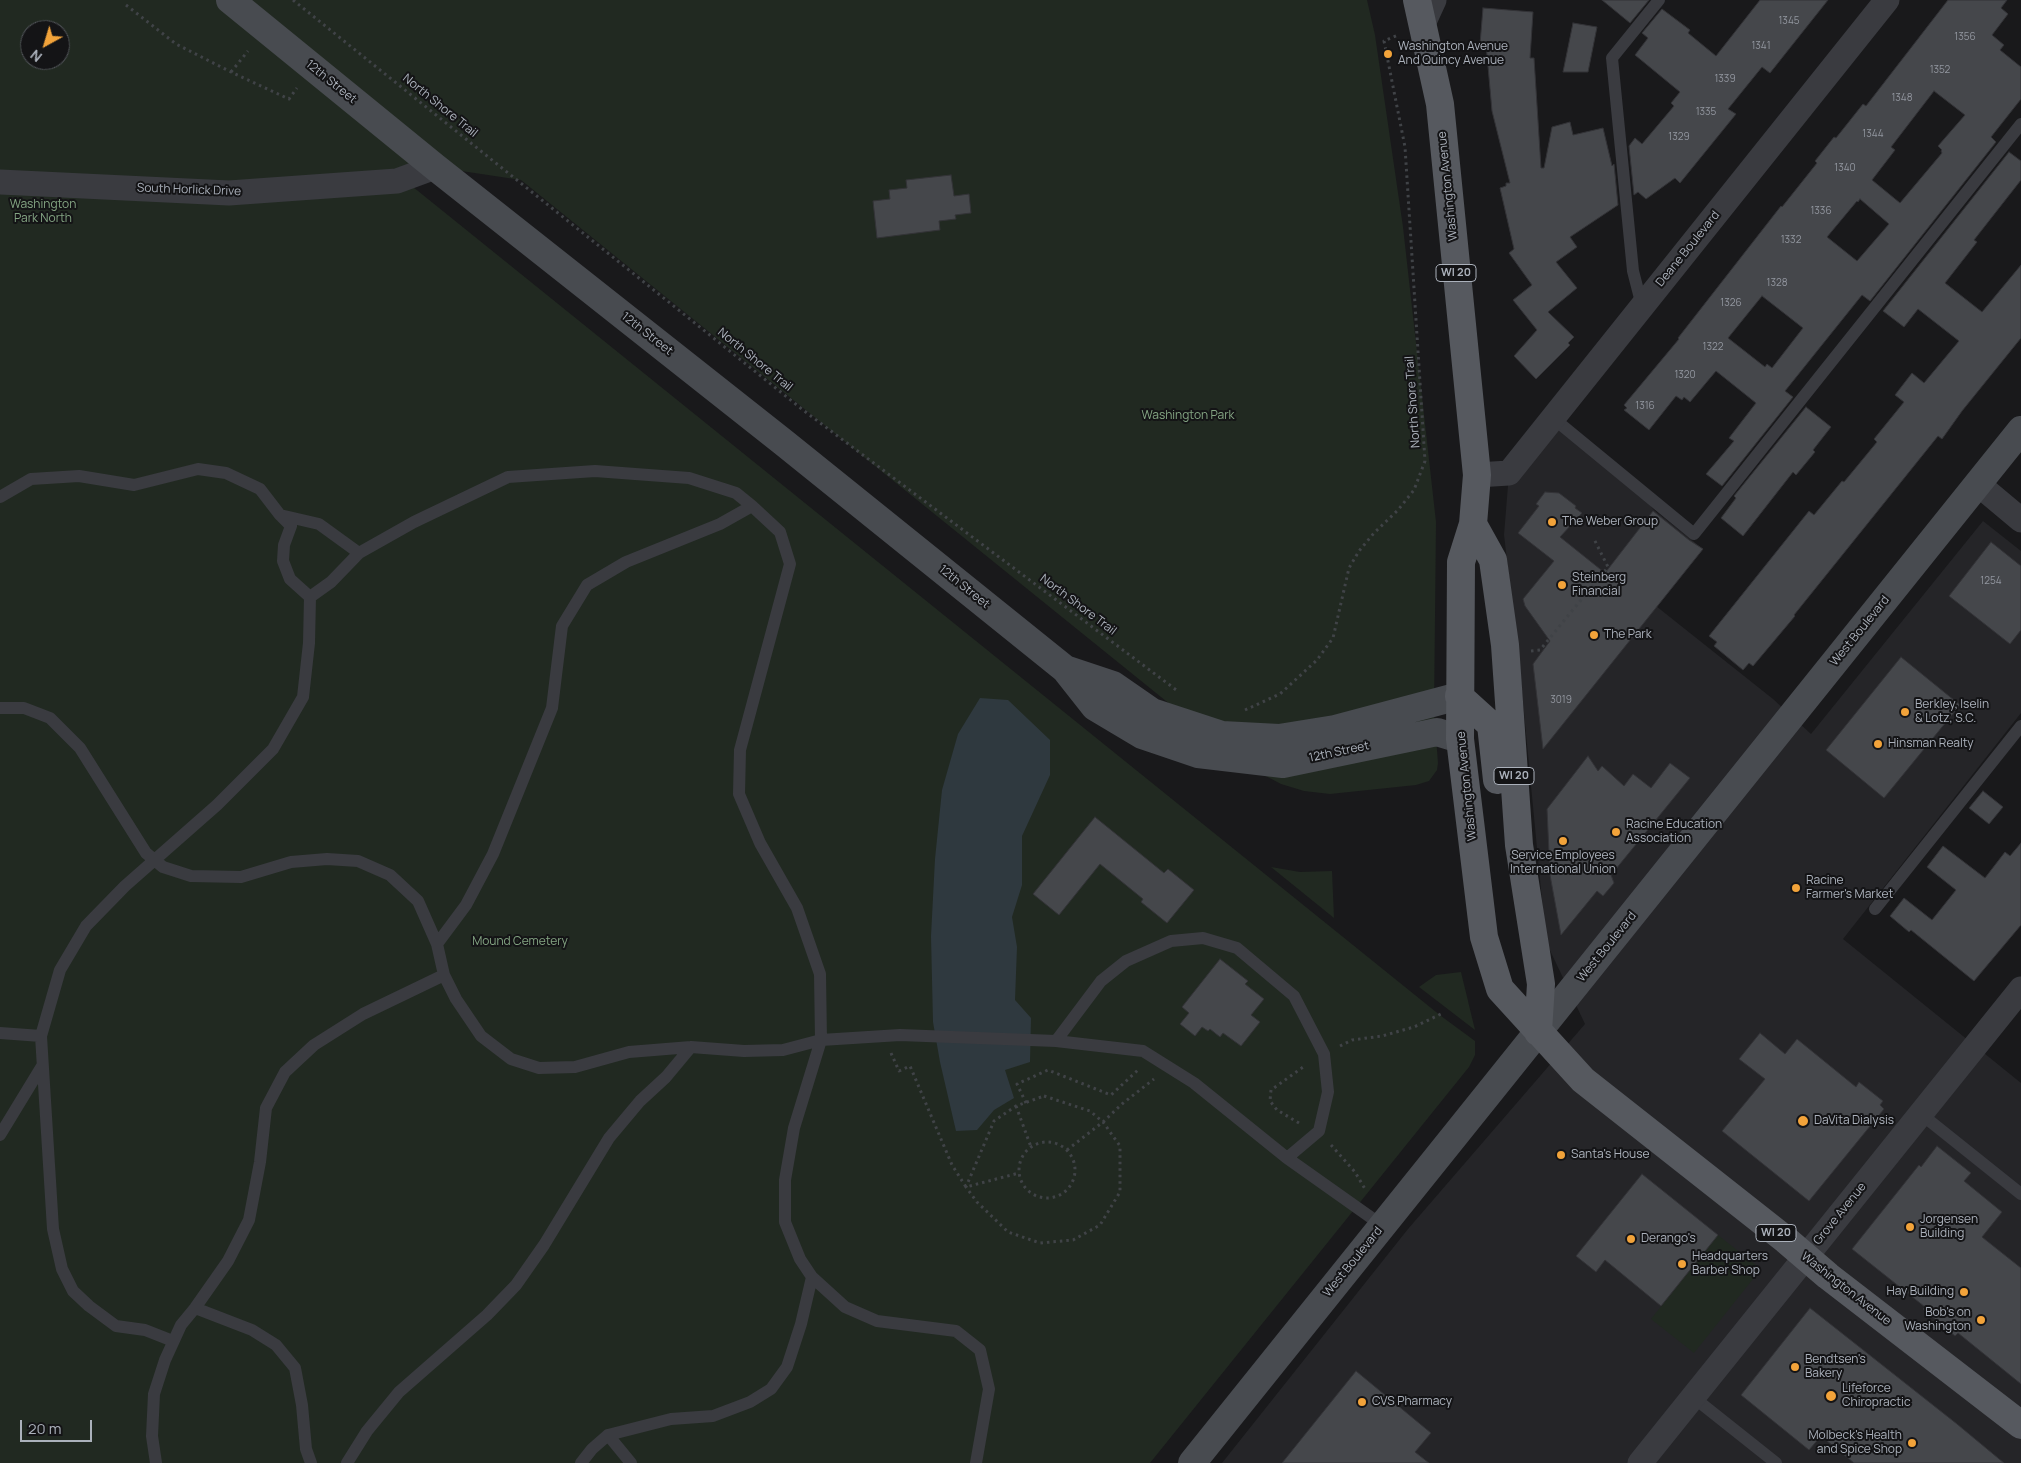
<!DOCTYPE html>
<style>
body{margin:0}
#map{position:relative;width:2021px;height:1463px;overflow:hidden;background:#19191b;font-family:Manrope,sans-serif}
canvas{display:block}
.north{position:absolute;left:20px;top:20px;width:50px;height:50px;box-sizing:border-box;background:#141416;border:1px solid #505358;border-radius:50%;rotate:219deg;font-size:14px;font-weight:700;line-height:20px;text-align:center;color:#abb1bb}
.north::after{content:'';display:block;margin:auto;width:18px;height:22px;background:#f2a33a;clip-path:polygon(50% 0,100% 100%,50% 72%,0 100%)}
.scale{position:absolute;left:20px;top:1420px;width:72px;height:22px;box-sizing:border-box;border:2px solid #abb1bb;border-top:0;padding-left:6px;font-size:15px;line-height:18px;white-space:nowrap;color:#abb1bb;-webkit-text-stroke:4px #141416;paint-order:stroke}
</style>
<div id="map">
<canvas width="2021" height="1463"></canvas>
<div class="north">N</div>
<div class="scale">20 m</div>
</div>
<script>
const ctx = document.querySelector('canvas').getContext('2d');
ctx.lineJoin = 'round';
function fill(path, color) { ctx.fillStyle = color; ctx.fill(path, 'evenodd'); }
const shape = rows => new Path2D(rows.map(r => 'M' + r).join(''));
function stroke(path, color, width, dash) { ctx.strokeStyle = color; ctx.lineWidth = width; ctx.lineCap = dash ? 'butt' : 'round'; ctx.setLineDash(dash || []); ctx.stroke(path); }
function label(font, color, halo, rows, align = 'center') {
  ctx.font = font + ' Manrope,sans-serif'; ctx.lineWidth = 4; ctx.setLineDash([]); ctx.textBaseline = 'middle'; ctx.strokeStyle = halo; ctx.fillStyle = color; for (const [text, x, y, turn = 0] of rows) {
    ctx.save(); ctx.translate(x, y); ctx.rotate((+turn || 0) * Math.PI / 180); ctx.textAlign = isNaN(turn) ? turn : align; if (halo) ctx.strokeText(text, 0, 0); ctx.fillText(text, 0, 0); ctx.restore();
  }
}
fill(shape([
 [1553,418,1637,488,1654,510,1703,549,1656,606,1773,699,1811,734,1983,521,2021,551,2021,713,1843,939,2021,1083,2021,1463,1222,1463,1408,1229,1585,1024,1546,942,1518,650,1504,535,1509,473]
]), '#252528');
fill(shape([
 [0,0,1367,0,1375,35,1403,227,1436,522,1434,711,1438,763,1437,770,1429,781,1416,785,1330,794,1304,791,1281,784,1262,774,1239,760,521,180,435,167,392,170,1441,1016,1475,1041,1475,1055,1469,1067,1150,1463,0,1463],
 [30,30,60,30,60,60,30,60],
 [1271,867,1300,872,1332,871,1334,918],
 [1461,972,1475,1030,1419,987,1436,975],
 [1718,1235,1761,1269,1694,1353,1651,1319]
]), '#212921');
fill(shape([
 [980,698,1008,700,1050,740,1050,775,1022,836,1022,885,1012,917,1017,947,1015,1000,1031,1018,1030,1062,1005,1070,1014,1098,994,1110,977,1130,956,1131,940,1062,933,1022,931,936,935,859,942,790,958,734]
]), '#2f393f');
const building = shape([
 [1602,0,1649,0,1630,23,1602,0],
 [1760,0,1828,0,1770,73,1762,67,1728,109,1736,114,1680,183,1675,178,1646,199,1638,192,1634,195,1629,146,1635,138,1642,144,1674,106,1671,103,1680,92,1635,55,1648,38,1642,33,1662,9,1690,30,1688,33,1716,56,1760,0],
 [1948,0,2007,0,2001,8,2008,14,1992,35,2004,45,2000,50,2021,67,2021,99,1991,137,1996,142,1870,301,1862,295,1785,391,1793,397,1722,486,1706,474,1734,441,1729,438,1756,403,1716,371,1690,402,1684,397,1682,400,1676,396,1649,430,1624,410,1627,408,1624,405,1679,339,1678,338,1781,206,1782,207,1817,163,1815,161,1834,137,1836,138,1863,104,1866,106,1948,0],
 [1934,91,1965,115,1938,146,1942,150,1941,151,1942,153,1900,203,1872,180,1895,150,1891,147,1934,91],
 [1860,199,1889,224,1857,261,1827,237,1857,201,1858,202,1860,199],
 [1762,296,1803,328,1772,368,1767,364,1765,367,1728,338,1762,296],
 [1483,8,1533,12,1530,58,1534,58,1541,168,1544,168,1552,127,1570,122,1573,135,1603,128,1612,166,1614,164,1618,205,1570,237,1577,247,1556,262,1577,288,1548,312,1574,337,1568,343,1570,345,1536,379,1514,356,1537,330,1513,300,1532,285,1509,253,1514,249,1500,188,1506,186,1506,183,1510,183,1492,111,1486,44,1480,44,1483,8],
 [1573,23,1597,27,1588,72,1563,72,1573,23],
 [2009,152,2021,161,2021,180,1974,240,1977,242,1945,283,1982,312,2021,265,2021,338,1962,411,1942,439,1938,436,1794,615,1795,616,1753,666,1749,663,1743,670,1714,646,1717,642,1709,636,1809,511,1814,515,1842,481,1844,482,1877,442,1874,439,1904,402,1895,395,1912,373,1924,383,1959,341,1918,309,1904,327,1883,311,2009,152],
 [951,175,954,196,969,194,971,213,955,215,956,219,939,221,940,230,877,238,873,201,890,199,889,190,907,188,906,180,951,175],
 [1806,407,1831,427,1813,450,1815,452,1796,475,1793,472,1743,536,1721,518,1736,498,1734,496,1806,407],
 [1545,492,1559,493,1576,506,1575,508,1582,513,1560,537,1605,573,1653,511,1689,540,1703,549,1543,749,1533,664,1550,641,1525,606,1523,599,1554,561,1518,533,1539,506,1536,504,1545,492],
 [1991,542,2021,566,2021,630,2010,644,1949,596,1991,542],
 [1901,657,1960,705,1884,798,1826,750,1901,657],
 [1588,756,1598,771,1602,766,1624,786,1633,774,1651,788,1670,763,1690,778,1611,875,1614,883,1603,896,1597,891,1561,935,1550,875,1547,809,1588,756],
 [1983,791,2003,807,1989,824,1969,808,1983,791],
 [1095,817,1164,873,1168,869,1194,890,1167,923,1141,902,1143,899,1100,864,1059,915,1033,894,1095,817],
 [2021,843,2021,925,1974,981,1911,930,1909,932,1890,916,1904,898,1932,920,1956,890,1927,867,1943,846,1985,878,2005,852,2010,856,2021,843],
 [1220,959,1248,981,1245,984,1264,999,1251,1015,1260,1022,1241,1046,1223,1033,1220,1037,1210,1029,1208,1031,1202,1027,1195,1036,1180,1024,1189,1013,1182,1007,1220,959],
 [1760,1033,1785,1054,1797,1039,1856,1087,1859,1082,1883,1101,1880,1105,1884,1109,1809,1201,1722,1131,1765,1079,1739,1059,1760,1033],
 [1937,1146,1971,1173,1964,1181,2002,1212,1982,1237,2021,1268,2021,1384,1958,1333,1955,1336,1923,1309,1925,1307,1852,1249,1919,1165,1921,1167,1937,1146],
 [1642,1174,1718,1235,1661,1306,1605,1260,1596,1272,1576,1256,1642,1174],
 [1810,1308,1957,1424,2004,1463,1854,1463,1821,1436,1809,1450,1741,1395,1810,1308],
 [1356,1371,1431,1433,1415,1452,1429,1463,1282,1463,1356,1371]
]);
fill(building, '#45474b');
stroke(building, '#333337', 1);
stroke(shape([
 [293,0,803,410,1179,692],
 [126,5,176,44,231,72,289,99,297,88],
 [231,72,248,51],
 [1531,651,1540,650,1608,567,1594,539],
 [1245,710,1280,694,1317,660,1333,638,1349,568,1359,551,1374,533,1398,510,1414,490,1425,461,1405,147,1384,41,1398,35],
 [1340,1046,1352,1040,1382,1036,1414,1027,1443,1013],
 [891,1053,899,1071,910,1066,952,1165,966,1187,1019,1173],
 [1044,1096,1090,1111,1103,1122,1120,1146,1120,1192,1100,1225,1073,1240,1040,1243,1008,1232,977,1202,966,1187,994,1121,1016,1106,1044,1096],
 [1026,1103,1017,1084,1048,1070,1111,1095,1138,1070],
 [1016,1106,1031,1147],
 [1299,1123,1277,1110,1270,1101,1271,1090,1306,1065],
 '1019 1170a28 28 0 1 1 56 0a28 28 0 1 1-56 0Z',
 [1331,1145,1355,1172,1365,1189],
 [1067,1150,1103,1122,1122,1104,1154,1079]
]), '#404347', 3, [2.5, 4]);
stroke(shape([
 [1642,306,1633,271,1612,58,1659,0],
 [1553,418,1694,534,2021,124],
 [0,497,31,479,79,476,134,485,198,469,226,473,260,489,280,515,319,524,359,553],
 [281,516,291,526,284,545,283,561,290,579,310,597],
 [0,708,24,708,50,718,80,748,146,853,163,867,191,876,241,877,291,862,327,859,358,861,390,875,418,901,437,944,444,975,456,999,481,1036,511,1059,539,1068,575,1067,629,1052,691,1047,744,1051,783,1050,821,1040,900,1035,1056,1041,1143,1051,1194,1083,1287,1158,1383,1226],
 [1875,909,2021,726],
 [437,944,466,905,493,854,552,708,562,626,587,585,626,562,720,524,752,506],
 [0,1033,41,1036],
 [1056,1041,1101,981,1126,961,1171,941,1203,938,1237,948,1294,996,1324,1054,1328,1092,1319,1131,1287,1158],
 [1921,1114,2021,1194],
 [0,1135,42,1066],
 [195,1308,252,1330,276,1345,295,1368,302,1405,306,1449,311,1463],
 [173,1341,145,1330,116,1326,89,1306,73,1291,62,1269,53,1229,41,1036,60,970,86,926,125,886,217,805,273,749,303,697,309,643,310,597,331,582,359,553,414,522,508,477,595,471,689,478,736,493,752,506,780,532,790,564,740,750,739,794,760,843,797,908,820,974,821,1040,794,1128,785,1180,785,1222,800,1259,812,1277,845,1307,877,1321,956,1331,980,1350,989,1389,976,1463],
 [1693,1397,1776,1463],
 [608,1435,631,1463],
 [156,1463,152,1436,154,1394,165,1360,181,1325,195,1308,228,1261,249,1220,260,1162,266,1108,285,1072,314,1045,363,1014,444,975],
 [347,1463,367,1431,399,1392,487,1315,516,1285,544,1245,609,1138,640,1101,666,1077,691,1047],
 [581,1463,592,1449,608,1435,671,1419,713,1416,750,1402,771,1389,787,1367,801,1324,812,1277]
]), '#3a3b40', 12);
stroke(shape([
 [1423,24,1434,0],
 [0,182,229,193,397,181,435,167],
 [1477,475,1509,473,1887,0],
 [1978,484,2021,520],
 [1640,1463,2021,989]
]), '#3a3b40', 25);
stroke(shape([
 [230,0,435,167,783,442,1065,669,1095,707,1142,735,1198,754,1283,764,1437,732,1460,739],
 [1065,669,1113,685,1152,712,1222,735,1279,738,1335,729,1459,696],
 [1192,1463,2021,430]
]), '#484b50', 28);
stroke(shape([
 [1417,0,1440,104,1477,475,1473,524,1461,562,1460,739,1484,937,1500,989,1583,1080,1786,1240,1828,1276,2021,1425],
 [1473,524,1493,560,1505,645,1519,845,1541,984,1538,1032],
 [1459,696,1491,725,1497,780]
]), '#56595f', 28);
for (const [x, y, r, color] of [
 [1388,54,5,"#f2a33a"],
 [1552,522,5,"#f2a33a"],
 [1562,585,5,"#f2a33a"],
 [1594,635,5,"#f2a33a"],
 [1905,712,5,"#f2a33a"],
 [1878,744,5,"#f2a33a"],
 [1616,832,5,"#f2a33a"],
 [1563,841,5,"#f2a33a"],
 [1796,888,5,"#f2a33a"],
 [1803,1121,6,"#f2a33a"],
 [1561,1155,5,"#f2a33a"],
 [1910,1227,5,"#f2a33a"],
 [1631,1239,5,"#f2a33a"],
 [1682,1264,5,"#f2a33a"],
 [1964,1292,5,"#f2a33a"],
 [1981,1320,5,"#f2a33a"],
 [1795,1367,5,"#f2a33a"],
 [1831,1396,6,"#f2a33a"],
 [1362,1402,5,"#f2a33a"],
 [1912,1443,5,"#f2a33a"]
]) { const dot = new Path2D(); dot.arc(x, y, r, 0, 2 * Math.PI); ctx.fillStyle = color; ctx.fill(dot); stroke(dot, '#141416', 2); }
label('10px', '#92969f', null, [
 ["1345",1789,21],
 ["1356",1965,37],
 ["1341",1761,46],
 ["1352",1940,70],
 ["1339",1725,79],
 ["1348",1902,98],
 ["1335",1706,112],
 ["1344",1873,134],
 ["1329",1679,137],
 ["1340",1845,168],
 ["1336",1821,211],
 ["1332",1791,240],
 ["1328",1777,283],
 ["1326",1731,303],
 ["1322",1713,347],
 ["1320",1685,375],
 ["1316",1645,406],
 ["1254",1991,581],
 ["3019",1561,700]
]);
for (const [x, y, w] of [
 [1456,273,40],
 [1514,776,40],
 [1776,1233,40]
]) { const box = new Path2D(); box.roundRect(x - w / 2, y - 8.5, w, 17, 4); ctx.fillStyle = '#141416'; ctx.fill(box); stroke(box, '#abb1bb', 1); }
label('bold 11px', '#abb1bb', null, [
 ["WI 20",1456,273],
 ["WI 20",1514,776],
 ["WI 20",1776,1233]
]);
label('12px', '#abb1bb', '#141416', [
 ["Washington Avenue",1398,47],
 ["And Quincy Avenue",1398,61],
 ["The Weber Group",1562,522],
 ["Steinberg",1572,578],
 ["Financial",1572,592],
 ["The Park",1604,635],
 ["Berkley, Iselin",1915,705],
 ["& Lotz, S.C.",1915,719],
 ["Hinsman Realty",1888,744],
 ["Racine Education",1626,825],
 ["Association",1626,839],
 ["Service Employees",1563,856,"center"],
 ["International Union",1563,870,"center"],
 ["Racine",1806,881],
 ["Farmer's Market",1806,895],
 ["DaVita Dialysis",1814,1121],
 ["Santa's House",1571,1155],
 ["Jorgensen",1920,1220],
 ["Building",1920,1234],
 ["Derango's",1641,1239],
 ["Headquarters",1692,1257],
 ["Barber Shop",1692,1271],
 ["Hay Building",1954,1292,"right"],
 ["Bob's on",1971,1313,"right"],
 ["Washington",1971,1327,"right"],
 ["Bendtsen's",1805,1360],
 ["Bakery",1805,1374],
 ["Lifeforce",1842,1389],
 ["Chiropractic",1842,1403],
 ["CVS Pharmacy",1372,1402],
 ["Molbeck's Health",1902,1436,"right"],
 ["and Spice Shop",1902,1450,"right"]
], 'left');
label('12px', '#abb1bb', '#141416', [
 ["12th Street",331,82,39],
 ["North Shore Trail",440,106,39],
 ["Washington Avenue",1448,186,-96],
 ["South Horlick Drive",189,190,2],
 ["Deane Boulevard",1688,249,-51],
 ["12th Street",647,334,38],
 ["North Shore Trail",755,360,39],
 ["North Shore Trail",1413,402,-94],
 ["12th Street",964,587,39],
 ["North Shore Trail",1078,605,37],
 ["West Boulevard",1860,631,-51],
 ["12th Street",1339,752,-12],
 ["Washington Avenue",1467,786,-96],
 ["West Boulevard",1607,947,-51],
 ["Grove Avenue",1840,1214,-51],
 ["West Boulevard",1353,1262,-51],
 ["Washington Avenue",1846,1289,38]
]);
label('12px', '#84a583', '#141416', [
 ["Washington",43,205],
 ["Park North",43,219],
 ["Washington Park",1188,416],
 ["Mound Cemetery",520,942]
]);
</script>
